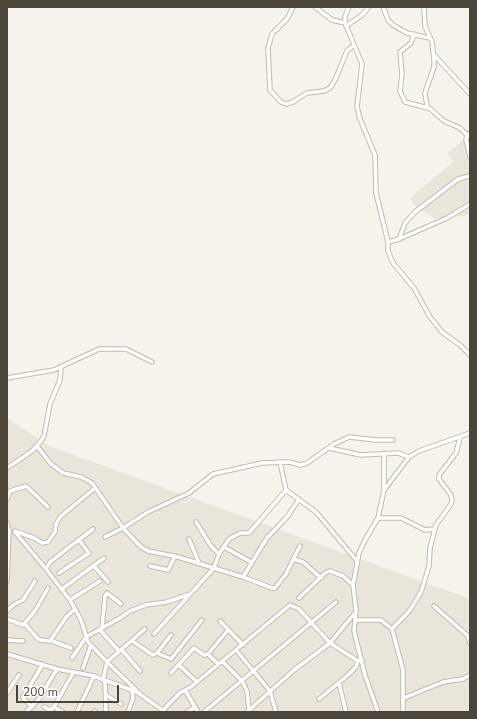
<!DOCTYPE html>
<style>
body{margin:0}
#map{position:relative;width:477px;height:719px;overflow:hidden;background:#f6f3ec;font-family:"Nunito Sans",sans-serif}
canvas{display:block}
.frame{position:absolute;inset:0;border:8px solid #4b4439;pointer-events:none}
.scale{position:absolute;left:16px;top:685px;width:103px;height:18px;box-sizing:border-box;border:2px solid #4b4439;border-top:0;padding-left:5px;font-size:12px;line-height:14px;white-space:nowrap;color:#4b4439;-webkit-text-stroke:3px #fff;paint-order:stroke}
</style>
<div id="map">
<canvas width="477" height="719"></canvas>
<div class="frame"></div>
<div class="scale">200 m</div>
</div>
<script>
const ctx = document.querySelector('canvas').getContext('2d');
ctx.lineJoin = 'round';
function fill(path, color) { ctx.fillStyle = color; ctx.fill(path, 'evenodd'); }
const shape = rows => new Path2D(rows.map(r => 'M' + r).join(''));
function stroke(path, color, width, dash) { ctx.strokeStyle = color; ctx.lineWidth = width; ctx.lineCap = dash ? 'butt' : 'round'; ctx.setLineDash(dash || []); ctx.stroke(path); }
fill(shape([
 [470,135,470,215,435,219,415,206,410,198,454,161,447,153],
 [7,418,49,446,470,599,470,712,7,712]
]), '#eae5da');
const street = shape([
 [293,7,287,19,272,34,268,48,270,90,281,102,286,104,293,102,307,93,324,91,330,88,335,80,347,51,354,45],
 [315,7,332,20,345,23],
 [349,7,345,16,345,23,362,64,357,107,360,119,375,155,376,193,388,242,388,251,393,263,414,288,430,317,442,332,460,345,470,355],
 [383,7,388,20,393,25,407,33,430,38],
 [424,7,425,26,432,42,434,59,434,67,425,93,427,106,444,121,460,128,467,135],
 [346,26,362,15,369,7],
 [414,34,411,43,400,52,402,74,400,91,405,102,428,108],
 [434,55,470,94],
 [470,133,466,139,470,157],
 [399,239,405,223,415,212,458,179,470,176],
 [388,242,399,239,447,218,470,204],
 [7,378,54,370,99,349,126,349,152,362],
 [37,446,50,463,63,473,81,477,92,483,123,528,141,547,148,551,178,557,243,577,272,588,275,588,286,574,300,546],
 [329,448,361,455,398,453,409,457],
 [280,462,286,490,316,512,357,561],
 [7,468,32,451,41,441,44,436,50,404,60,380,61,367],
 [384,490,384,453],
 [7,499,10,491,26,486,48,507],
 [378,518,401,518,425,530,435,529],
 [196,522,211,546,219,554],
 [7,523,9,530,7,581],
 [93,529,50,562,46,569,70,600,81,620,88,642,107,662,103,680],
 [15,531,34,538,42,543,48,542,55,532,56,524,60,517,95,488],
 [15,532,46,569],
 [105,537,123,528,148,512,189,493,213,474,262,463,289,462,301,465,307,463,334,444,349,437,376,440,393,440],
 [189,539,199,563],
 [224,547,251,562],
 [293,559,303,562,321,578],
 [94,566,108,582],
 [150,566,168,570,175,556],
 [59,573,89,553,79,540],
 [243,577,267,538,287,517,299,499],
 [62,589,104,558],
 [299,598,325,573,330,571,343,576,353,585],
 [70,600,100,581],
 [434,606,468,636,470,643],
 [7,611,13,605,23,600,35,581],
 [7,619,23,625,35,611,48,588],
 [355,620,381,620,392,629,403,670,403,712],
 [220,621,243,645],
 [24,623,39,640,50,641,67,616,75,609],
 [102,628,105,596,107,593,121,604],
 [392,629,410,610,421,592,429,566,430,548,436,525,451,504,452,500,451,495,439,479,439,475,456,453,460,438],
 [100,630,119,651],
 [154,634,214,568,219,554,229,539,240,533,249,533,286,490],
 [7,640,23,641],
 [52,641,71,648],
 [132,641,153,655,157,653,171,635],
 [121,649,140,671],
 [236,650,270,691,276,712],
 [157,653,171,659,202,620],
 [7,654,57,669,94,676,126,688,137,692,165,712],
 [72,658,86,637,120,618,130,611,146,605,167,602,187,595],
 [222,661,242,681,247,691,249,710],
 [218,664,208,654,228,630],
 [179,665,197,682],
 [83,668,91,645],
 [171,673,194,648,204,655,208,654],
 [105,681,106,712],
 [339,683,346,712],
 [185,690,198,712],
 [137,691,107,662,145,629],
 [7,693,19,675],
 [106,695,121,704],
 [404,698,443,682,463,679,470,675],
 [319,699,348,675,356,667,358,661],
 [32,707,24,699,23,697,43,664],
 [44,707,50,710,54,707,73,673],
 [54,707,63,712],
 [26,712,39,699,57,669],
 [77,712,94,676],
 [94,712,95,711],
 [128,712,133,698,132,691],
 [161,712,181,692,191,687,290,605,299,609,330,643,358,661,362,660],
 [187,712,195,707],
 [204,712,336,602],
 [247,712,294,670,330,643,355,613],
 [378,712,365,675,354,631,356,610,353,585,359,553,365,540,378,518,384,490,409,457,419,451,470,433]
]);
stroke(street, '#c2bbae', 5.5);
stroke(street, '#fff', 3.5);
</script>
